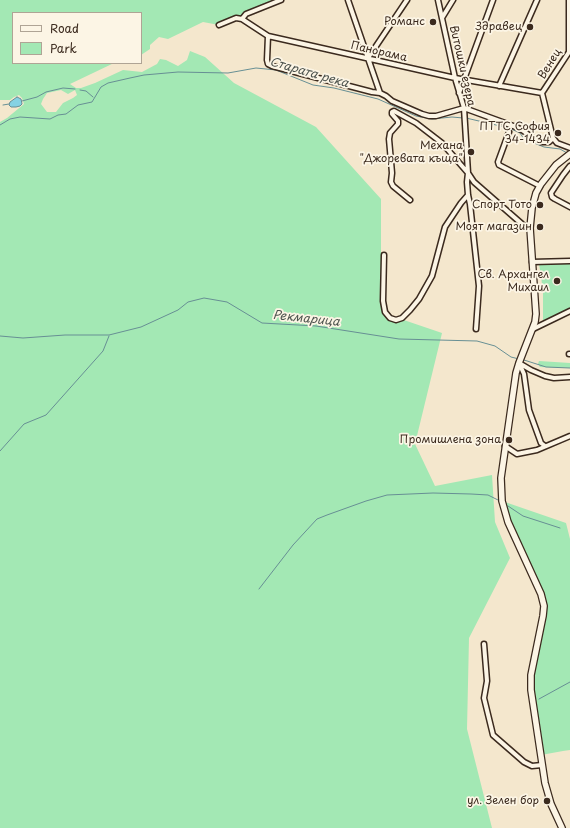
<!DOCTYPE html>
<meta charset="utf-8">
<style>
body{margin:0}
#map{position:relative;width:570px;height:828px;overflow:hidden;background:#f4e7cd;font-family:"Playpen Sans",sans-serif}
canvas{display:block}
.legend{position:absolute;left:12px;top:12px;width:130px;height:52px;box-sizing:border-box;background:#fcf5e5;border:1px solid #afa495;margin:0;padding:5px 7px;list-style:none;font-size:12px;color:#3b2a1e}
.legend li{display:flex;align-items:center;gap:8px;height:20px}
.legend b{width:20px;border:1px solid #afa495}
</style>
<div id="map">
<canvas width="570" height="828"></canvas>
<ul class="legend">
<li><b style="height:5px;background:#fcf5e5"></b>Road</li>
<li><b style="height:11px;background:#a3e8b4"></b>Park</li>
</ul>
</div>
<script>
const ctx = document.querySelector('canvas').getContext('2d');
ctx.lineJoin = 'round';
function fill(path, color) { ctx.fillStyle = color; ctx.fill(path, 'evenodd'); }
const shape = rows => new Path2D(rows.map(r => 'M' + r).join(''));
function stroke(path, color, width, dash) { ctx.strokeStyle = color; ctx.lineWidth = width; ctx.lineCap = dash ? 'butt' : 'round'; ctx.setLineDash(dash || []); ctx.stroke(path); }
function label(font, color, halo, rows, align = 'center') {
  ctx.font = font + ' "Playpen Sans",sans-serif'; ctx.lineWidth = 3.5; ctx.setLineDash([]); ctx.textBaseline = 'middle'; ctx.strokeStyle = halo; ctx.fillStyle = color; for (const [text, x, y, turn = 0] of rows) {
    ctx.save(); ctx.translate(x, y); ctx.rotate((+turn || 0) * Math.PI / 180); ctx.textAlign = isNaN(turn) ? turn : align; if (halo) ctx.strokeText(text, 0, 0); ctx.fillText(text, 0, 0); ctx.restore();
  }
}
fill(shape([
 [0,0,281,0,246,14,242,19,219,25,203,22,168,39,159,37,150,45,150,49,141,55,141,13,13,13,13,63,114,63,70,84,76,88,81,88,95,83,123,70,142,72,157,64,160,59,166,60,178,66,187,60,190,51,205,57,234,83,316,127,381,199,381,305,389,315,442,333,415,444,435,486,492,475,495,522,510,558,469,638,467,729,492,828,0,828,0,122,7,118,24,104,22,98,19,95,14,97,10,100,0,100],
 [61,90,68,94,75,90,77,95,73,98,63,103,56,112,47,112,41,104,43,99,47,93],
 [539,264,570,264,570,308,543,321,543,292,541,276],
 [539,361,570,363,570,368,540,367,538,364],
 [502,501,566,523,570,539,570,750,563,751,541,755,531,690,544,606]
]), '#a3e8b4');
const water = shape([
 [17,97,21,99,22,104,20,106,16,107,11,107,9,105,10,102,17,97]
]);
fill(water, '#85d2e3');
stroke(water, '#678f94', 1);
stroke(shape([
 [80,90,86,91,93,97],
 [22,101,37,97,46,92,63,88,75,89],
 [3,105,9,104],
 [466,118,509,128,520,133,524,139,544,147,560,149,567,153],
 [0,125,10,119,20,117,50,119,58,115,66,114,78,105,92,102,101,87,108,83,130,78,144,75,178,72,228,73,256,68,276,70,313,85,334,88,378,99,416,116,432,119,452,117,463,118],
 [0,336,23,338,65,335,109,335,141,327,178,310,188,302,204,298,227,302,262,323,316,326,399,339,477,341,495,346,511,357,519,359],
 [524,360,546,367,570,368],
 [0,451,24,424,46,415,103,351,109,336],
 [508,506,523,516,560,528],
 [259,589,293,545,317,519,327,515,366,501,387,495,433,493,471,494,488,495,498,500],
 [539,699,570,682]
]), '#678f94', 1);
const street = shape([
 [348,0,380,93],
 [438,0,455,78,464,108,468,173,474,182,522,224,526,227,530,228],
 [569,0,569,52,542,93,553,138,557,143,570,148],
 [442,18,453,0],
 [242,19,246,14,281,0],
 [219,25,236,18,242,19,268,36,455,78,542,93],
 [268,36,267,60,268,64,272,66,372,92,380,93,386,96,392,101,422,114,429,116,436,116,464,108,516,127,522,130,533,138,541,142,549,142,553,138],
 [368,58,407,0],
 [499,86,537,0],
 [459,93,493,0],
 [509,132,498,162,499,165,540,186],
 [570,166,563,175,551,193,552,197,555,199,570,207],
 [410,200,393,186,391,182,392,173,389,139,390,133,398,124,398,121,392,114,392,112,394,111,416,123,442,143,468,173,467,182,468,195,470,204,479,286,476,329],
 [384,255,383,301,385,312,390,318,396,320,402,318,410,310,419,299,432,276,445,227,461,203,468,195],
 [532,262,570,261],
 [533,329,570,311],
 [569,354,570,354],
 [519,363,524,374,529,410,541,443,545,446],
 [519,363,531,370,545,376,554,378,570,377],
 [505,446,517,454,537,450,570,436],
 [484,644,487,681,484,698,493,735,524,762,532,766,542,765]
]);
const secondary = shape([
 [562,828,551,804,545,783,531,690,531,675,543,616,544,606,541,594,508,522,502,501,501,478,516,373,519,363,535,322,536,314,530,228,532,208,536,193,541,184,556,165,570,154]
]);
stroke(street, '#3b2a1e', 7);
stroke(secondary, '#3b2a1e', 8);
stroke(street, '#fcf5e5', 4);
stroke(secondary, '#fcf5e5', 5.5);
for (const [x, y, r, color] of [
 [433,22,4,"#3b2a1e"],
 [530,27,4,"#3b2a1e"],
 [558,133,4,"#3b2a1e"],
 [471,152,4,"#3b2a1e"],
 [540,205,4,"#3b2a1e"],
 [540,227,4,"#3b2a1e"],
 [557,281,4,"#3b2a1e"],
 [509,440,4,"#3b2a1e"],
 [547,801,4,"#3b2a1e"]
]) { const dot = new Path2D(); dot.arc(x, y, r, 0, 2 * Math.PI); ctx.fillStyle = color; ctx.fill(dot); stroke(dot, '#fcf5e5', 1.5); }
label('11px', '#3b2a1e', '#fcf5e5', [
 ["Романс",425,22],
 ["Здравец",522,27],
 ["ПТТС София",550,127],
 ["34-1434",550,140],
 ["Механа",463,146],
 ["\"Джоревата къща\"",463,159],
 ["Спорт Тото",532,205],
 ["Моят магазин",532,227],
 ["Св. Архангел",549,275],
 ["Михаил",549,288],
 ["Промишлена зона",501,440],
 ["ул. Зелен бор",539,801]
], 'right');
label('11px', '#3b2a1e', '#fcf5e5', [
 ["Панорама",379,52,13],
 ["Венец",550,64,-58],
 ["Витошки езера",462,66,77]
]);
label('italic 12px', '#4e544f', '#fcf5e5', [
 ["Старата река",309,73,16],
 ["Рекмарица",306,319,6]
]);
</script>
